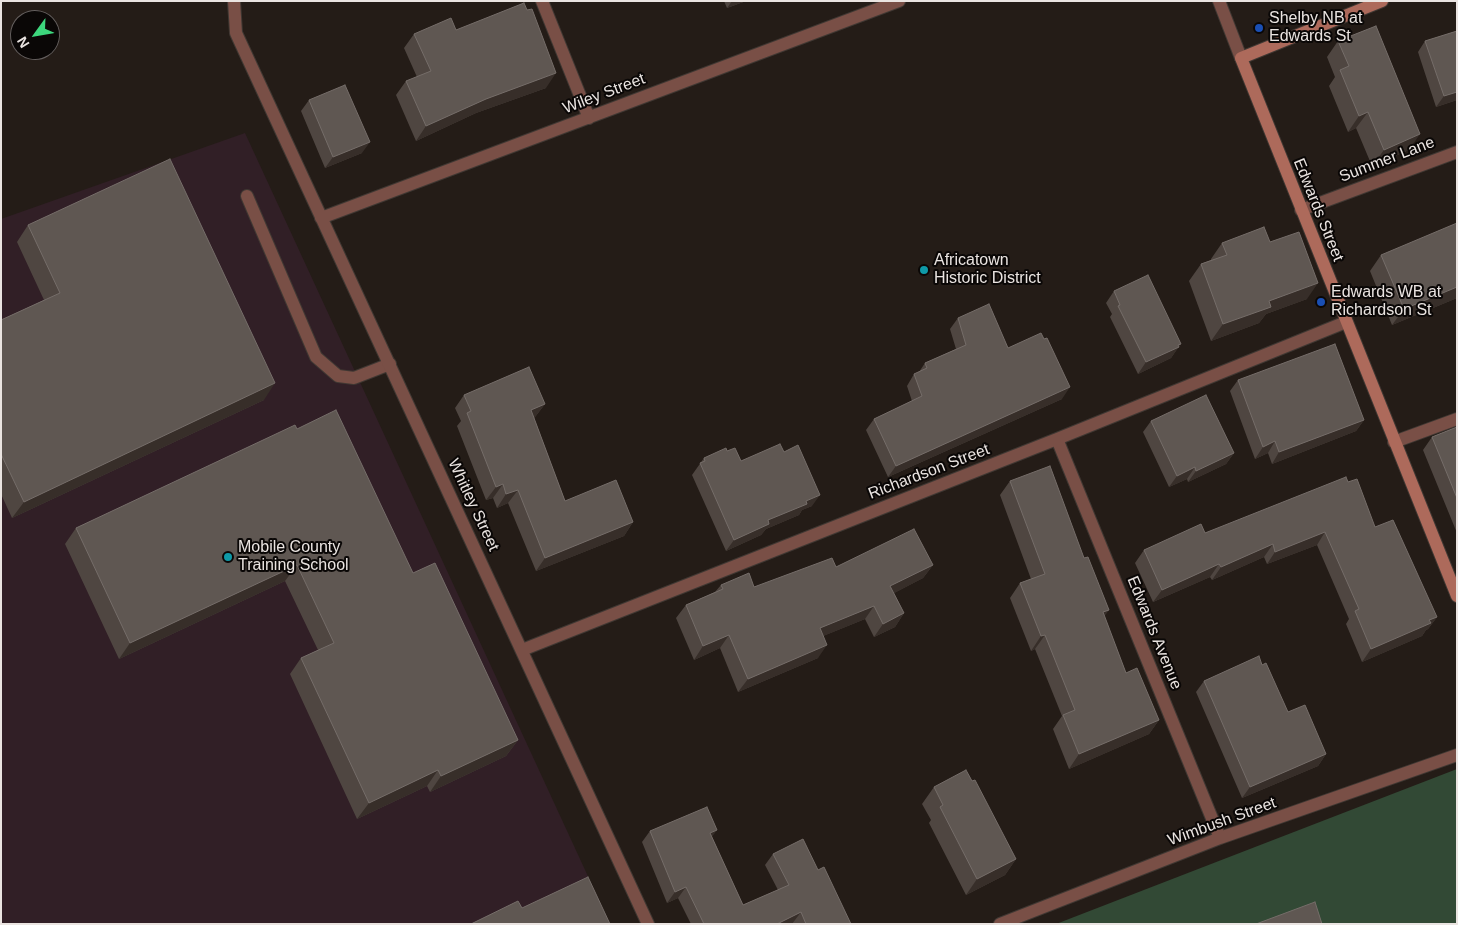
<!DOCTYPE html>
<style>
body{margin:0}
#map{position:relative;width:1458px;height:925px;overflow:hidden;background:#241c17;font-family:Helvetica,sans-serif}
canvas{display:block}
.frame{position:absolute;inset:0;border:2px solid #eae4e1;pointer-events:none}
.north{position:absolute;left:10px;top:10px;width:50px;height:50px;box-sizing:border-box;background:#0a0706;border:1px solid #645f5e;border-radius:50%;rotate:238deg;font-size:14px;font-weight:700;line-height:20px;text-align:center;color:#eae4e1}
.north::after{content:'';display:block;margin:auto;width:18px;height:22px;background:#3dd77d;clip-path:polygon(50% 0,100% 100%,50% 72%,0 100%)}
</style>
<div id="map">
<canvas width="1458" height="925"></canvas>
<div class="frame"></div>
<div class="north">N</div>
</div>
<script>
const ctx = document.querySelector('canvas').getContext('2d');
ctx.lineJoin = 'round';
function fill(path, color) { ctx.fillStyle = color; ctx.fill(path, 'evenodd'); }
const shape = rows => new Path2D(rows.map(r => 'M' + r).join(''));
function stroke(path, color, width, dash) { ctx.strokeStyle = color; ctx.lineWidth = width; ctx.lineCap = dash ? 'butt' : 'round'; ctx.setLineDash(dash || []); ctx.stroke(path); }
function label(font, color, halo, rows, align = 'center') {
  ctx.font = font + ' Helvetica,sans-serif'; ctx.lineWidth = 4; ctx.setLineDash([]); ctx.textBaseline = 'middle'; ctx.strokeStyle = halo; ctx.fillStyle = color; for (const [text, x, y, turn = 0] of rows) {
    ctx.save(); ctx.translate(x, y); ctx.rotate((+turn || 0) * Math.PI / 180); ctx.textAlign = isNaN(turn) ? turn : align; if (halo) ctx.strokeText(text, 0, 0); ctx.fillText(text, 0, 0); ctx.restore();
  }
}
fill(shape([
 [245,133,610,924,1,924,1,219]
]), '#311f26');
fill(shape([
 [1457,769,1457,924,1056,924,1224,859]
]), '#324935');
const lane = shape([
 [247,196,316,357,338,376,354,378,390,364]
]);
const street = shape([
 [234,1,236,33,648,924],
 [542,1,589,118],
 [1219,1,1241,58],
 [1301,210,1457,152],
 [321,218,899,1],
 [1057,439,1220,838],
 [1394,442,1457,419],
 [522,650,1057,439,1346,322],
 [1000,924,1220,838,1457,755]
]);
const secondary = shape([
 [1382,1,1241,58,1457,596]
]);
stroke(lane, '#403833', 14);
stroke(street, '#403833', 14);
stroke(secondary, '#403833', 14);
stroke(lane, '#794f46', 12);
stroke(street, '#794f46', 12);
stroke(secondary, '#ad6a5b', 12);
fill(shape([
 [724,1,746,1,727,8],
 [527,10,546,88,476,113,416,141,396,95,406,81,417,77,404,48,414,34,456,30],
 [1457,31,1457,100,1436,107,1418,52,1425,41],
 [1338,41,1409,150,1372,166,1356,128,1348,132,1329,86,1335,77,1327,57],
 [309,100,362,153,325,168,301,111],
 [28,225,264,400,12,518,1,494,1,320,44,300,17,242],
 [1270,242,1307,299,1266,314,1259,323,1211,341,1189,281,1201,264,1211,260,1211,259,1222,243],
 [1381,255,1457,298,1392,325,1370,271],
 [1114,291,1179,346,1171,358,1138,374,1110,317,1112,314,1106,303],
 [958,318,1008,348,1062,399,888,477,866,430,874,419,912,401,907,386,914,374,919,372,925,363,956,349,950,329],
 [1238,380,1364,420,1356,431,1272,464,1268,453,1255,459,1230,391],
 [464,395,545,404,535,417,534,418,565,501,633,522,624,536,536,571,508,503,497,508,493,498,486,500,457,426,461,421,455,408],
 [1151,421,1234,453,1226,464,1188,482,1187,479,1169,487,1143,432],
 [1457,427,1457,533,1423,450,1432,437],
 [297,429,413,573,518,740,506,756,430,792,427,786,357,819,290,674,301,658,318,650,285,581,119,659,65,544,76,528],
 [727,451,741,461,812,506,802,510,799,515,766,529,761,535,726,551,692,475,704,458],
 [1010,481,1084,558,1109,610,1104,616,1126,673,1159,720,1149,734,1069,769,1053,729,1062,716,1035,649,1031,651,1010,598,1020,583,1031,579,1000,495],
 [1348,482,1375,527,1437,617,1428,629,1426,630,1422,636,1362,662,1346,624,1349,619,1317,545,1267,564,1264,557,1212,580,1210,577,1153,602,1135,563,1144,550,1205,533],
 [933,565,923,578,894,593,904,613,895,627,874,637,865,619,823,636,818,658,738,692,720,648,694,660,676,618,686,605,715,592,721,585,754,587,836,567],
 [1262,665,1288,712,1326,754,1318,766,1242,798,1196,692,1204,681],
 [934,787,1016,859,1005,875,966,895,929,823,931,820,922,804],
 [650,831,712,837,743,905,778,890,765,865,773,854,818,870,851,924,691,924,678,898,667,903,642,842]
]), '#4f4641');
fill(shape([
 [732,1,746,1,727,8],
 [556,73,546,88,476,113,416,141,426,126,486,99],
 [1457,92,1457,100,1436,107,1444,96],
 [1368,112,1356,128,1348,132,1359,116],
 [1420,134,1409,150,1372,166,1384,150],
 [370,142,362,153,325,168,333,157],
 [1318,283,1307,299,1266,314,1259,323,1211,341,1223,324,1269,301],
 [1457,287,1457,298,1392,325,1404,309],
 [1181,344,1171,358,1138,374,1146,362],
 [275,383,264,400,12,518,24,502],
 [1070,387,1062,399,888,477,896,466],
 [545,404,535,417,521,423,531,410],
 [1364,420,1356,431,1272,464,1279,452],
 [1275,441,1268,453,1255,459,1263,447],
 [1234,453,1226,464,1188,482,1196,471],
 [1195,467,1187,479,1169,487,1177,476],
 [503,484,493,498,486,500,496,487],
 [518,490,508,503,497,508,506,494],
 [820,495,812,506,802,510,799,515,766,529,761,535,726,551,734,540,768,520,806,501],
 [633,522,624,536,536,571,545,558],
 [1325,532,1317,545,1267,564,1275,552],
 [1273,544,1264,557,1212,580,1221,567],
 [1219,564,1210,577,1153,602,1162,590],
 [297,565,285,581,119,659,130,643],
 [933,565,923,578,881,600,890,586],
 [874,606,865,619,811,641,820,628],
 [1109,610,1098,624,1103,612],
 [904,613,895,627,874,637,883,624],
 [1437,617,1428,629,1426,630,1422,636,1362,662,1371,649],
 [729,635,720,648,694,660,703,646],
 [1045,635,1035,649,1031,651,1041,636],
 [827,645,818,658,738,692,748,679],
 [1159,720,1149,734,1069,769,1079,754],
 [518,740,506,756,430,792,441,776],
 [1326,754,1318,766,1242,798,1250,787],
 [438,770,427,786,357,819,369,803],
 [717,830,709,841,710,833],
 [1016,859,1005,875,966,895,977,879],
 [686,887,678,898,667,903,675,892],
 [801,912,792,924,777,924]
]), '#372e29');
const building = shape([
 [524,3,527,10,532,9,556,73,486,99,426,126,406,81,431,71,414,34,451,18,456,30,524,3],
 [1376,26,1420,134,1384,150,1368,112,1359,116,1340,70,1349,66,1338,41,1376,26],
 [1457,31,1457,92,1444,96,1425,41,1457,31],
 [345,85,370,142,333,157,309,100,345,85],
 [170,159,275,383,24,502,1,454,1,320,60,293,28,225,170,159],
 [1457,223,1457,287,1404,309,1381,255,1457,223],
 [1264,227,1270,242,1299,232,1318,283,1269,301,1271,307,1223,324,1201,264,1227,255,1222,243,1264,227],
 [1148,275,1181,344,1178,345,1179,347,1146,362,1118,306,1120,305,1114,291,1148,275],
 [989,304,1008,348,1041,333,1044,339,1047,338,1070,387,896,466,874,419,922,396,914,374,927,368,925,363,966,345,958,318,989,304],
 [1335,344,1364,420,1279,452,1275,441,1263,447,1238,380,1335,344],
 [529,367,545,404,531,410,565,501,616,480,633,522,545,558,518,490,506,494,503,484,496,487,467,413,471,411,464,395,529,367],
 [1206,395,1234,453,1196,471,1195,467,1177,476,1151,421,1206,395],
 [336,410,413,573,435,563,518,740,441,776,438,770,369,803,301,658,334,643,297,565,130,643,76,528,295,425,297,429,336,410],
 [1457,427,1457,498,1432,437,1457,427],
 [780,444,784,452,798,445,820,495,806,501,807,504,768,520,769,524,734,540,700,463,705,461,704,458,726,448,727,451,735,448,741,461,780,444],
 [1050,466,1084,558,1088,557,1109,610,1103,612,1126,673,1137,668,1159,720,1079,754,1063,715,1075,710,1045,635,1041,636,1020,583,1045,574,1010,481,1050,466],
 [1346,477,1348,482,1357,479,1375,527,1393,520,1437,617,1429,620,1431,623,1371,649,1355,611,1359,609,1325,532,1275,552,1273,544,1221,567,1219,564,1162,590,1144,550,1201,524,1205,533,1346,477],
 [914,529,933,565,890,586,904,613,883,624,874,606,820,628,827,645,748,679,729,635,703,646,686,605,723,589,721,585,749,573,754,587,832,558,836,567,914,529],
 [1259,656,1262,665,1266,663,1288,712,1305,705,1326,754,1250,787,1204,681,1259,656],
 [966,770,972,781,975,780,1016,859,977,879,940,807,943,805,934,787,966,770],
 [707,807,717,830,710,833,743,905,789,885,773,854,803,839,818,870,824,867,851,924,806,924,801,912,777,924,704,924,686,887,675,892,650,831,707,807],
 [588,877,610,924,471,924,518,901,522,908,588,877],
 [1315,902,1322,924,1256,924,1315,902]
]);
fill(building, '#5f5752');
stroke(building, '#756d69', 1);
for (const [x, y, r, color] of [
 [1259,28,5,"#1a4fb4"],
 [924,270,5,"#0f9aa8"],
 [1321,302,5,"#1a4fb4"],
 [228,557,5,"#0f9aa8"]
]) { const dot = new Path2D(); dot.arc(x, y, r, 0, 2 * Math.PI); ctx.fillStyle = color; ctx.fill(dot); stroke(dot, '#0a0706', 2); }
label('16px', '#eae4e1', '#0a0706', [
 ["Shelby NB at",1269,19],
 ["Edwards St",1269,37],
 ["Africatown",934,261],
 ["Historic District",934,279],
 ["Edwards WB at",1331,293],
 ["Richardson St",1331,311],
 ["Mobile County",238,548],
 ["Training School",238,566]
], 'left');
label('16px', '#eae4e1', '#0a0706', [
 ["Wiley Street",604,94,-21],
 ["Summer Lane",1387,160,-21],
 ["Edwards Street",1318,210,68],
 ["Richardson Street",929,472,-21],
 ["Whitley Street",473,505,65],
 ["Edwards Avenue",1154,633,68],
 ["Wimbush Street",1222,822,-20]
]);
</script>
